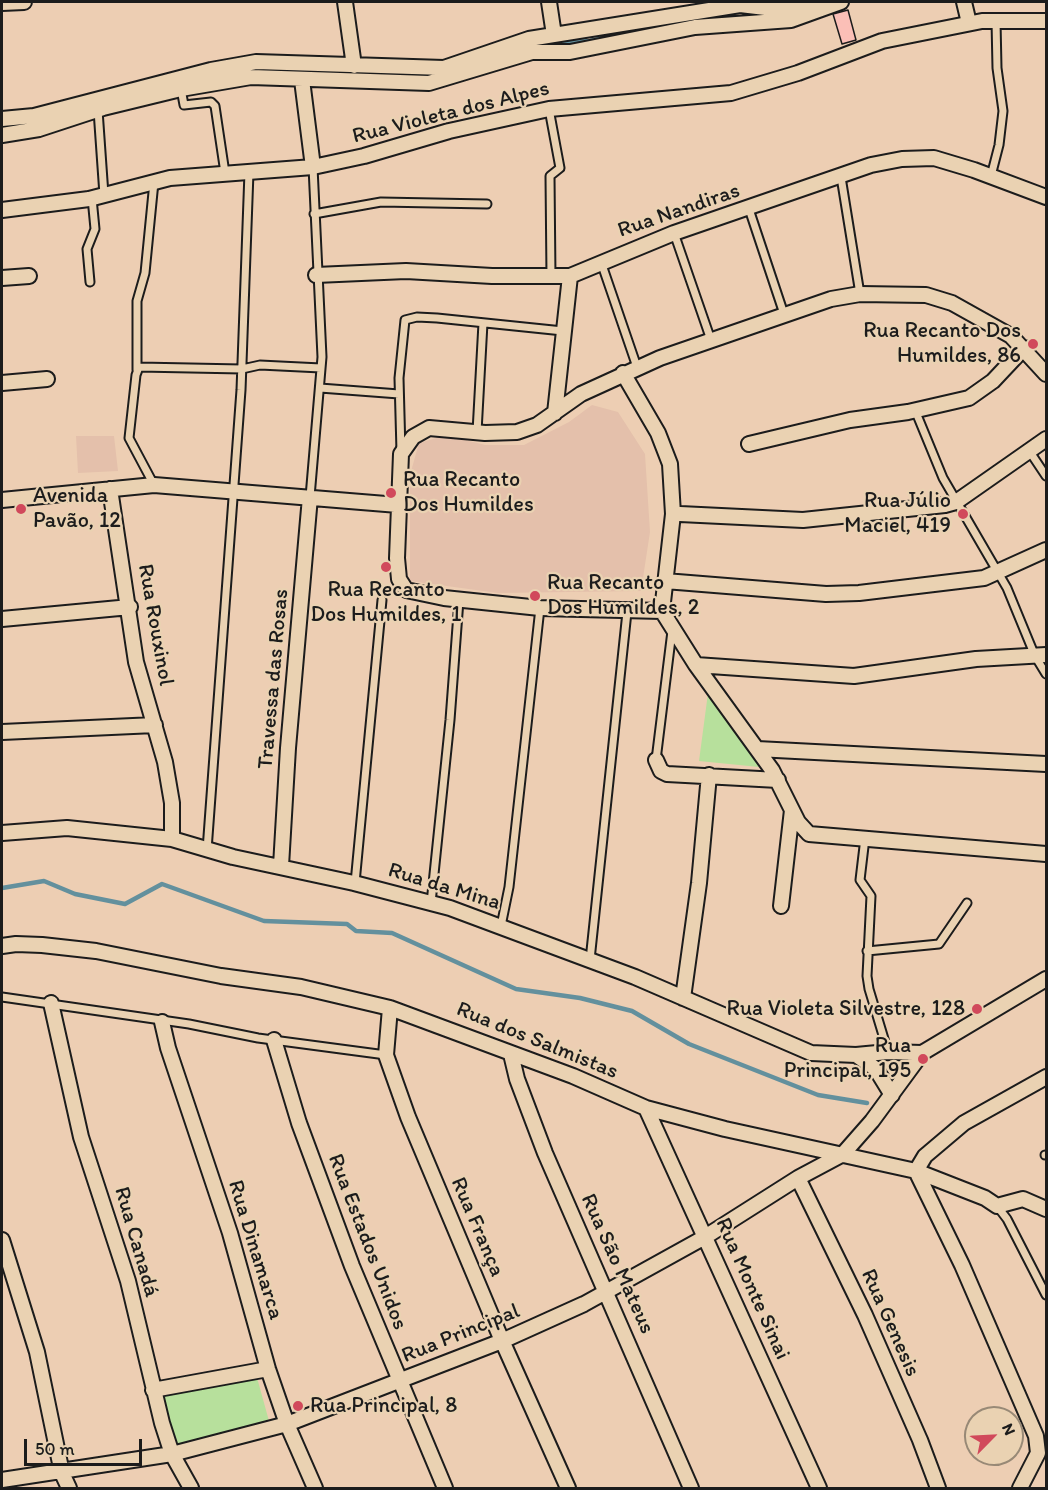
<!DOCTYPE html>
<meta charset="utf-8">
<style>
body{margin:0}
#map{position:relative;width:1048px;height:1490px;overflow:hidden;background:#edceb3;font-family:Itim,sans-serif}
canvas{display:block}
.frame{position:absolute;inset:0;border:3px solid #1c1c1c;pointer-events:none}
.north{position:absolute;left:964px;top:1406px;width:60px;height:60px;box-sizing:border-box;background:#ead2b2;border:2px solid #988976;border-radius:50%;rotate:66deg;font-size:16px;font-weight:700;line-height:24px;text-align:center;color:#1c1c1c}
.north::after{content:'';display:block;margin:auto;width:21px;height:27px;background:#d1495b;clip-path:polygon(50% 0,100% 100%,50% 72%,0 100%)}
.scale{position:absolute;left:24px;top:1439px;width:118px;height:27px;box-sizing:border-box;border:3px solid #1c1c1c;border-top:0;padding-left:8px;font-size:18px;line-height:21px;white-space:nowrap;color:#1c1c1c;-webkit-text-stroke:4px #ead2b2;paint-order:stroke}
</style>
<div id="map">
<canvas width="1048" height="1490"></canvas>
<div class="frame"></div>
<div class="north">N</div>
<div class="scale">50 m</div>
</div>
<script>
const ctx = document.querySelector('canvas').getContext('2d');
ctx.lineJoin = 'round';
function fill(path, color) { ctx.fillStyle = color; ctx.fill(path, 'evenodd'); }
const shape = rows => new Path2D(rows.map(r => 'M' + r).join(''));
function stroke(path, color, width, dash) { ctx.strokeStyle = color; ctx.lineWidth = width; ctx.lineCap = dash ? 'butt' : 'round'; ctx.setLineDash(dash || []); ctx.stroke(path); }
function label(font, color, halo, rows, align = 'center') {
  ctx.font = font + ' Itim,sans-serif'; ctx.lineWidth = 4.5; ctx.setLineDash([]); ctx.textBaseline = 'middle'; ctx.strokeStyle = halo; ctx.fillStyle = color; for (const [text, x, y, turn = 0] of rows) {
    ctx.save(); ctx.translate(x, y); ctx.rotate((+turn || 0) * Math.PI / 180); ctx.textAlign = isNaN(turn) ? turn : align; if (halo) ctx.strokeText(text, 0, 0); ctx.fillText(text, 0, 0); ctx.restore();
  }
}
fill(shape([
 [592,405,618,412,645,454,650,532,641,591,498,593,410,581,410,475,419,443,447,435,485,445,524,445,569,422],
 [76,436,114,436,118,471,78,473]
]), '#e4c0ab');
fill(shape([
 [708,693,759,767,699,761],
 [256,1374,269,1421,176,1448,161,1393]
]), '#b7e09c');
stroke(shape([
 [543,43,590,41,650,26],
 [2,127,16,124],
 [2,888,44,881,75,894,125,904,162,884,264,921,347,924,356,931,392,933,516,989,580,998,632,1011,689,1044,818,1095,867,1103]
]), '#63909d', 4.5);
const building = shape([
 [848,10,856,40,842,44,833,14,848,10]
]);
fill(building, '#fbbfb7');
stroke(building, '#1c1c1c', 1.5);
const lane = shape([
 [181,89,184,105,211,102,215,106,225,173],
 [549,109,560,168,550,176,551,277],
 [98,110,104,195],
 [991,176,999,145,1003,111,997,68,996,21],
 [841,177,860,294],
 [749,209,784,314],
 [314,214,381,202,487,204],
 [674,233,711,340],
 [601,262,637,367],
 [90,282,87,249,95,229,92,198],
 [137,370,137,301,145,273,154,182],
 [320,388,399,394],
 [915,410,943,478,1007,588,1035,656,1046,674],
 [477,432,483,323],
 [401,452,399,378,405,320,417,317,437,318,563,331],
 [1030,452,1046,476],
 [154,485,129,438,136,375,139,367,242,369,260,365,321,368],
 [310,497,322,357,313,167],
 [656,760,672,631],
 [865,838,860,880,871,896,867,976,869,989,888,1052],
 [207,850,241,390,249,172],
 [355,883,382,600],
 [431,903,450,720,459,600],
 [501,926,509,887,540,608],
 [867,951,939,944,967,903],
 [590,960,627,612],
 [2,997,189,1024,258,1038,386,1055],
 [1045,1155,1046,1155],
 [997,1206,1007,1219,1046,1295]
]);
const street = shape([
 [345,2,354,66],
 [549,2,554,35],
 [964,2,969,23],
 [2,3,24,2],
 [302,80,313,167],
 [2,119,34,116,211,70,256,62,444,68,529,39,740,5,774,9,811,2],
 [2,135,39,129,103,108,181,89,251,77,429,83,532,52,570,52,695,27,791,20,841,2],
 [2,210,89,199,170,178,313,167,364,156,449,131,549,109,731,93,798,73,882,41,982,21,1046,21],
 [316,275,406,271,492,276,570,276,674,233,871,165,902,159,934,158,974,170,1046,197],
 [2,278,29,276],
 [623,373,658,433,670,464,673,514,662,611],
 [2,383,47,379],
 [555,413,570,276],
 [749,444,850,420,908,412,969,398,993,381,1024,348],
 [110,489,136,662,165,762,172,803,172,839],
 [2,500,154,485,398,505],
 [680,514,803,520,945,505,956,502,1046,439],
 [665,581,826,594,859,593,984,578,1046,550],
 [662,611,540,608,444,598,406,590,399,579,397,558,401,454,413,437,429,428,485,433,517,432,537,425,581,394,660,358,831,299,860,294,926,295,952,303,1011,336,1046,374],
 [662,611,696,665,772,770,798,822,809,834,1046,854],
 [2,619,130,607],
 [696,665,854,676,976,659,1046,655],
 [2,732,155,725],
 [757,749,1046,764],
 [656,760,661,771,667,774,778,780],
 [2,833,67,828,172,839,233,857,354,883,450,908,635,977,811,1053,856,1055,888,1052,922,1053],
 [281,866,288,748,310,497],
 [781,906,792,810],
 [2,946,16,944,42,945,96,951,221,976,301,987,390,1008,573,1076,646,1108,725,1129,916,1171,985,1198,997,1206,1023,1199,1046,1209],
 [683,998,699,883,709,775],
 [51,1003,81,1137,128,1281,162,1423,172,1454,191,1488],
 [390,1008,386,1055,408,1117,500,1336,568,1488],
 [162,1022,168,1048,230,1233,268,1369,287,1424,315,1488],
 [274,1040,299,1123,352,1266,445,1488],
 [511,1054,517,1079,545,1153,691,1488],
 [856,1055,876,1069,892,1095],
 [646,1108,819,1488],
 [798,1178,865,1315,920,1440,938,1488],
 [2,1240,37,1352,62,1473,69,1488],
 [153,1390,268,1369],
 [2,1480,172,1454,287,1424,502,1341,584,1304,705,1237,798,1178,843,1154,872,1121,922,1053,1046,979],
 [1020,1488,1038,1453,1036,1436,962,1265,916,1171,925,1156,964,1123,1046,1077]
]);
stroke(lane, '#1c1c1c', 11);
stroke(street, '#1c1c1c', 18);
stroke(lane, '#ead2b2', 7);
stroke(street, '#ead2b2', 14);
for (const [x, y, r, color] of [
 [1033,344,6,"#d1495b"],
 [391,493,6,"#d1495b"],
 [21,509,6,"#d1495b"],
 [963,514,6,"#d1495b"],
 [386,567,6,"#d1495b"],
 [535,596,6,"#d1495b"],
 [977,1009,6,"#d1495b"],
 [923,1059,6,"#d1495b"],
 [298,1406,6,"#d1495b"]
]) { const dot = new Path2D(); dot.arc(x, y, r, 0, 2 * Math.PI); ctx.fillStyle = color; ctx.fill(dot); stroke(dot, '#ead2b2', 2); }
label('22px', '#1c1c1c', '#ead2b2', [
 ["Rua Violeta dos Alpes",451,113,-14],
 ["Rua Nandiras",679,211,-19],
 ["Rua Rouxinol",155,625,80],
 ["Travessa das Rosas",274,679,-85],
 ["Rua da Mina",444,887,17],
 ["Rua dos Salmistas",537,1041,22],
 ["Rua França",477,1227,67],
 ["Rua Canadá",136,1242,74],
 ["Rua Estados Unidos",367,1242,69],
 ["Rua Dinamarca",255,1250,73],
 ["Rua São Mateus",617,1264,66],
 ["Rua Monte Sinai",752,1289,66],
 ["Rua Genesis",890,1323,66],
 ["Rua Principal",461,1334,-22]
]);
label('22px', '#1c1c1c', '#ead2b2', [
 ["Rua Recanto Dos",1021,331],
 ["Humildes, 86",1021,356],
 ["Rua Recanto",403,480,"left"],
 ["Dos Humildes",403,505,"left"],
 ["Avenida",33,496,"left"],
 ["Pavão, 12",33,521,"left"],
 ["Rua Júlio",951,501],
 ["Maciel, 419",951,526],
 ["Rua Recanto",547,583,"left"],
 ["Dos Humildes, 2",547,608,"left"],
 ["Rua Recanto",386,590,"center"],
 ["Dos Humildes, 1",386,615,"center"],
 ["Rua Violeta Silvestre, 128",965,1009],
 ["Rua",911,1046],
 ["Principal, 195",911,1071],
 ["Rua Principal, 8",310,1406,"left"]
], 'right');
</script>
